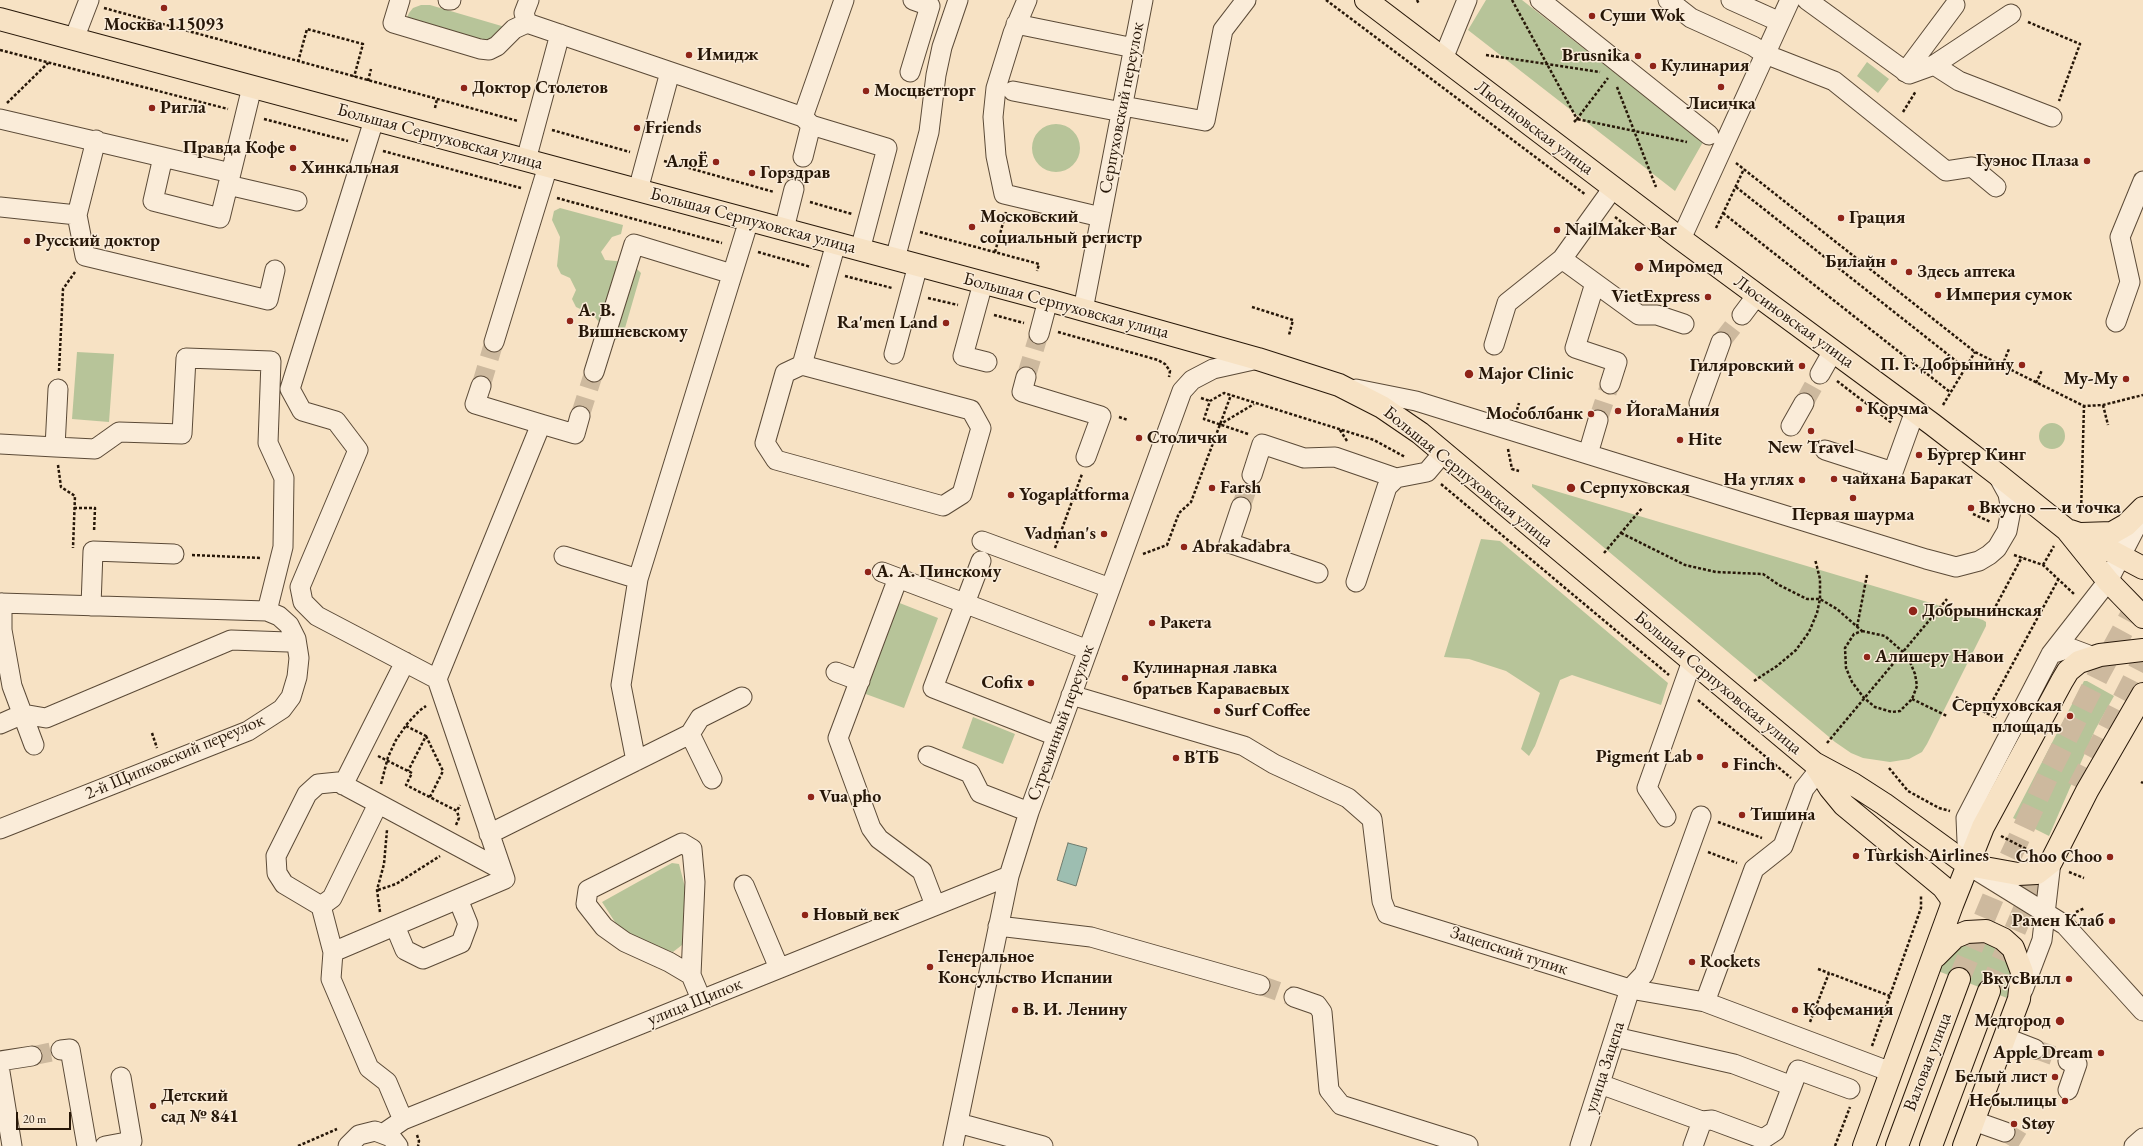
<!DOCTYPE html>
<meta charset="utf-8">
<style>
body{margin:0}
#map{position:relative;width:2143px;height:1146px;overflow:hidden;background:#f7e2c4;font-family:"EB Garamond",serif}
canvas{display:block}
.scale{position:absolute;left:16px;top:1112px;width:55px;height:18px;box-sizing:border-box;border:2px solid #271708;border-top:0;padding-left:5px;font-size:12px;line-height:14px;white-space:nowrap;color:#271708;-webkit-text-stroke:3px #faecd9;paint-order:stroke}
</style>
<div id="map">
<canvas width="2143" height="1146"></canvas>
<div class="scale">20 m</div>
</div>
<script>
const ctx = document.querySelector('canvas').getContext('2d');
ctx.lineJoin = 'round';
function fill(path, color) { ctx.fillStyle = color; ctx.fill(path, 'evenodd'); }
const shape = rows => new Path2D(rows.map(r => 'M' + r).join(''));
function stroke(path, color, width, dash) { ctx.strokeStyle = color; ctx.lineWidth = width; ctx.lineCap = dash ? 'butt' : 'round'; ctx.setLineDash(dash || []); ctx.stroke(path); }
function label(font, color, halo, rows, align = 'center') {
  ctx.font = font + ' "EB Garamond",serif'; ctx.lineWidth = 3; ctx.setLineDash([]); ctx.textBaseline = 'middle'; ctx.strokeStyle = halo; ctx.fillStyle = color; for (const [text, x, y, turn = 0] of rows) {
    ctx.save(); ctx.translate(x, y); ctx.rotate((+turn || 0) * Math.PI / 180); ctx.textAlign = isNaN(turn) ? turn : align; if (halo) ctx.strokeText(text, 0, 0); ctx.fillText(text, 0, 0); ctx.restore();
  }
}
fill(shape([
 [1486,0,1522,0,1703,142,1675,191,1468,30],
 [421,5,430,5,505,27,491,42,406,20,409,13,413,8],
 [1867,62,1889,79,1878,93,1857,76],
 '1032 148a24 24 0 1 1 48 0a24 24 0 1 1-48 0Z',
 [560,208,623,225,621,234,612,237,601,252,605,260,626,262,634,266,641,273,623,335,615,340,606,338,599,332,599,322,593,315,576,307,572,299,576,290,570,278,561,274,557,266,560,237,552,220,554,211],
 [77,352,114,354,109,422,72,419],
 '2039 436a13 13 0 1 1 26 0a13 13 0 1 1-26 0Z',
 [1532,484,1934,604,1983,620,1986,622,1986,626,1927,744,1922,752,1909,759,1890,762,1863,758,1851,753,1835,742,1532,487],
 [1481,539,1500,541,1668,683,1661,705,1572,675,1560,680,1535,746,1529,756,1521,749,1540,693,1506,671,1469,659,1444,657],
 [897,602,938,618,904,708,863,693],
 [2084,681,2087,681,2114,696,2095,730,2049,836,2013,818],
 [973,717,1015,734,1003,764,962,748],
 [672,863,679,864,685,887,682,945,673,952,624,936,602,902],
 [1968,941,1989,942,2005,954,2009,964,2012,981,2007,998,1938,971,1945,957,1951,952]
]), '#b7c499');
const water = shape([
 [1068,843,1087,848,1076,886,1057,880,1068,843]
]);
fill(water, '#9dbeb1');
stroke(water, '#6e7b6d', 1);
stroke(shape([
 [794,189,803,157],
 [1721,342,1742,315],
 [1026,377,1039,334],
 [481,386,494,342],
 [1804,403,1820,374],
 [580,416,594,372],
 [1598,420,1610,384],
 [1241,507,1252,475],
 [1260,985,1294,997],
 [2035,1049,2068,1061],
 [32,1056,61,1050],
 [2005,1132,2028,1146]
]), '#cdb99e', 19, [19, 10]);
stroke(shape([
 [2078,788,2143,661],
 [1959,979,2007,864,2049,773,2099,674,2143,593],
 [1989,991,2046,858]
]), '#cdb99e', 22, [22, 11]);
const minor = shape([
 [400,0,393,23,480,49,489,50,497,46,514,29,527,23,803,117,811,125,887,148,860,250],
 [448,0,451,0],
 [1027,0,1013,33,996,88,993,117,996,156,1004,194,1101,217],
 [1540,0,1709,135],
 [1668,0,1691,18,1753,46,1765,54,1834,81,1946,171,1972,167,1996,187],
 [1731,0,1780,22],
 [1807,0,1909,74,1934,65,2011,14],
 [527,23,524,13,529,0],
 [1016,24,1134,48],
 [74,39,89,0],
 [1443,59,1467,0],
 [1934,65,1959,81,2052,117],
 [910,72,930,6,913,0],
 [1905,72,1955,5],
 [1013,91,1122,112],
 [1123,106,1205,121,1223,30,1246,0],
 [803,117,844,0],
 [0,119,231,173,252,87],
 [374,120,290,389,302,411,336,421,358,450,300,587,303,602,317,616,437,679,505,879,333,952,331,979,369,1068,387,1082,403,1120],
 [96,140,77,215,85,256,268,300,275,270],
 [163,157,153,201,220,218,231,173],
 [803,157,811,125],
 [526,160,560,34],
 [228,185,297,201],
 [1613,188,1562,259,1639,315,1657,315,1684,324],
 [638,190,670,72],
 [0,207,77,215],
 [784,229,794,189],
 [1681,239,1790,0],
 [895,259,929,132,936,75,942,47,958,0],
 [983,283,963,356,987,362],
 [1595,283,1575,348,1617,362,1610,384],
 [1083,310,1143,0],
 [1742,315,1757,295],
 [2116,322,2130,282,2120,237,2143,181],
 [1039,334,1048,300],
 [494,342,548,166],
 [1494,345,1507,303,1562,259],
 [894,354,918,265],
 [802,365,971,410,981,428,962,494,943,506,776,460,765,443,785,373,802,365],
 [802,365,836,243],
 [594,372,634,244,732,274],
 [1820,374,1833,351],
 [1026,377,1022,392,1101,416,1086,457],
 [481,386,475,404,541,424,575,434,580,416],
 [1356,389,1416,401,1926,559,1956,567,1979,561,1989,555,1997,548,2007,531,2011,510,2008,494,1997,474],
 [1699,403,1721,342],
 [1791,426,1804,403],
 [0,444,55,447,58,389],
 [55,447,95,449,119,432,182,434,186,358,271,361,268,443,284,478,283,547,267,611],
 [1825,450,1893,472,1915,411],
 [1588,454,1598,420],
 [1252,475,1262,444,1304,458,1335,457,1396,478],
 [1241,507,1229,543,1318,573],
 [2143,513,2108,581,2051,654,1966,818,1968,865,2065,925,2143,1011],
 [982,541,1110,588],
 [564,556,638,579,749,220],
 [981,561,933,688,1056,736],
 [882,572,1088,650],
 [898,578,838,738,871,828,879,839,922,871,935,905],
 [1356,582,1387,487,1396,478,1427,472,1443,453],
 [0,603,267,611,279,616,289,625,296,639,299,658,297,677,291,697,282,709,248,731,0,829],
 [2,603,2,630,12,686,34,745],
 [91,606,93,551,174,554],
 [2051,654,2070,648,2094,657],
 [836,672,860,681],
 [437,679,541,424],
 [1071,695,1244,746,1274,764,1348,798,1372,819,1382,901,1387,914,1630,989,1705,1002,1891,1072],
 [0,724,23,714,46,718,231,640,288,642,296,639],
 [690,734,712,779],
 [928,756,970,773,980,793,1029,812],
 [636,761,621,685,638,579],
 [343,785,405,662],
 [1666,817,1647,788,1692,661],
 [489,834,690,734,700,718,742,697],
 [744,885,779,968],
 [321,906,332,898,378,804],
 [395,926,405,950,423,959,461,943,468,924,458,899],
 [998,926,1091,937,1260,985],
 [333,952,321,906,284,884,277,873,276,856,307,794,318,784,338,782,502,870],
 [691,975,669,962,625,942,604,927,586,904,588,890,682,843,692,849,695,882,691,975,701,999],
 [2023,990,2042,940,2051,862],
 [1294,997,1317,1005,1322,1012,1329,1090,1341,1105,1468,1145],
 [1705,1002,1754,869,1783,846,1804,789,1819,770],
 [1615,1037,1734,1064,1792,1086],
 [2004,1037,2035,1049],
 [61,1050,70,1049,87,1146],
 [0,1061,32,1056],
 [2068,1061,2077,1064,2068,1090],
 [0,1072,12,1146],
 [1600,1084,1702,1121],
 [1974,1121,2005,1132],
 [958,1123,1043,1146],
 [384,1133,403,1120,1009,876],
 [105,1146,132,1141,121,1077],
 [348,1146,359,1135,375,1131,391,1137,398,1146],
 [953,1146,1009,876,1029,812,1182,391,1192,380,1213,369,1258,359],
 [1580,1146,1630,989,1644,974,1701,816],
 [1693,1146,1702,1121,1712,1120,1763,1139,1775,1131,1798,1070,1850,1089],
 [2134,1146,2143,1138]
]);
const major = shape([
 [1366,0,1681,239,1932,424,1997,474,2067,530,2108,581,2143,617],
 [0,19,1048,300,1258,359,1339,385,1382,407,1420,433,1814,763,1853,784,1884,804,1968,865,2018,874,2037,873,2051,862,2087,791,2143,694],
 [2070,531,2079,534,2143,568],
 [2081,534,2112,533,2126,525,2143,508],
 [1814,763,1830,788,1844,805,1943,887,1951,898,1952,905],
 [1936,956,1955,937,1967,932,1986,931,2003,939,2013,948,2022,972,2019,999,1964,1146],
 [1864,1146,1952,905,1983,827,2062,681,2068,671,2079,662,2100,655,2143,650],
 [1897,1146,1959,979],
 [1931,1146,1989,991]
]);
stroke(minor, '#5b4a37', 21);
stroke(major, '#271708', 24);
stroke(shape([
 [1326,0,1586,195],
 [1417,0,1419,4],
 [1512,0,1577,119,1608,78],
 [104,8,518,121],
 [2028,22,2080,44,2059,101],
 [0,50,228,109],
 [1486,55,1600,72],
 [298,62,307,29,363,44,354,77],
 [368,81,371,69],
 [1617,87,1656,187],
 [7,103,48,63],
 [435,108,437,99],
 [1903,112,1916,91],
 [264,119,348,141],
 [1574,122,1577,119,1687,142],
 [552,130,630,152],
 [383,151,521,188],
 [664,161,774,192],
 [1736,163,1975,352,2084,406,2103,405,2143,395],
 [1736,187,1965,368],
 [557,198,722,243],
 [810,202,852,214],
 [1723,213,1950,392],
 [1615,217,1624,224],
 [1716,228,1744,169],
 [920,232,1039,264,1037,271],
 [758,252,811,267],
 [995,252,1006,212],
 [845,276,892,288],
 [928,298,958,305],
 [1252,307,1293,320,1289,335],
 [994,315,1024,323],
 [1058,332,1158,360,1165,364,1170,371,1169,377],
 [2002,366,2009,349],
 [59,371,63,289,75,272],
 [1837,381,1892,423],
 [2036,383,2042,370],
 [1201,398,1210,401],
 [1943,405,1975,352],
 [2103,405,2108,425],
 [1517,410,1519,403],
 [1119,417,1128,420],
 [1219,425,1254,404],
 [1340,430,1347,441],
 [1248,434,1204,419,1210,401,1224,393,1374,440,1405,457],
 [1508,449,1512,469,1519,471],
 [58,465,61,487,75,496,73,548],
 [1441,484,1669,675],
 [74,508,95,508,94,532],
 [2081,513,2084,406],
 [1973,514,1991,522],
 [1621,533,1685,565,1716,572,1763,574,1779,585,1807,599,1820,599,1837,609,1862,631],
 [1055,548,1082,474],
 [1604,553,1642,508],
 [1143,554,1167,545,1179,513,1191,502,1231,395],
 [192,555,261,558],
 [2014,555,2043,565,2074,594],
 [2043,565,2054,546],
 [1991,615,2022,557],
 [1857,627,1867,575],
 [1862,631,1885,636,1903,652,1910,662,1915,674,1917,686,1912,699,1900,711,1892,712,1875,707,1864,698,1852,682,1846,668,1845,648,1854,634,1862,631],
 [1754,681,1777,666,1796,650,1809,632,1817,613,1820,599,1820,579,1815,559],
 [1956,697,1996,718],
 [1912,699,1947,716],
 [1698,700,1791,778],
 [1986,713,2058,580],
 [406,726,426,736,408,771],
 [152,733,157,748],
 [426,736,443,771,430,797],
 [1827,743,1947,599],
 [378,756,412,773,406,785,457,811,460,805],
 [1889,768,1908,791,1939,808,1950,811],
 [2141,782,2143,783],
 [381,784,388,757,396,740,407,724,419,711,426,706],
 [1718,822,1762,838],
 [456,825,459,818,457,811],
 [2001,836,2032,852],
 [1708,852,1737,863],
 [2069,872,2084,878],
 [378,890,396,884,440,856],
 [380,912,377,890,384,864,387,830],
 [2076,912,2085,908],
 [1818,969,1829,973],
 [1810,1022,1829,973,1890,996],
 [1872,1046,1921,908,1921,896],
 [417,1135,419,1141,418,1146],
 [298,1146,337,1129],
 [1835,1146,1850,1107]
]), '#271708', 2.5, [3, 2]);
stroke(minor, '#faecd9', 19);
stroke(major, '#f7e2c4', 22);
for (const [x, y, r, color] of [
 [164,8,4,"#8f2418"],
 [1592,16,4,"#8f2418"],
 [689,55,4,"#8f2418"],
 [1638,56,4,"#8f2418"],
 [1653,66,4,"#8f2418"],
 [1721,87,4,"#8f2418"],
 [464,88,4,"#8f2418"],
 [866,91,4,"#8f2418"],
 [152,108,4,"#8f2418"],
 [637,128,4,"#8f2418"],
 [293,148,4,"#8f2418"],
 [2087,161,4,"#8f2418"],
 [716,162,4,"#8f2418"],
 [293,168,4,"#8f2418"],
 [752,173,4,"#8f2418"],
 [1841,218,4,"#8f2418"],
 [972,227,4,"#8f2418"],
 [1557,230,4,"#8f2418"],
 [27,241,4,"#8f2418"],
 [1894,262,4,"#8f2418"],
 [1639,267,5,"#8f2418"],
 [1909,272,4,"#8f2418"],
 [1938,295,4,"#8f2418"],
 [1708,297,4,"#8f2418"],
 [570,321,4,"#8f2418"],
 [946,323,4,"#8f2418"],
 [2022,365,4,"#8f2418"],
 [1802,366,4,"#8f2418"],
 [1469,374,5,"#8f2418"],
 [2126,379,4,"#8f2418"],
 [1859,409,4,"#8f2418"],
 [1618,411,4,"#8f2418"],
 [1591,414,4,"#8f2418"],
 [1811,431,4,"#8f2418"],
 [1139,438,4,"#8f2418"],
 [1680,440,4,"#8f2418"],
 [1919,455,4,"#8f2418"],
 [1834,479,4,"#8f2418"],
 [1802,480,4,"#8f2418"],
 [1212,488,4,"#8f2418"],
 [1571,488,5,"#8f2418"],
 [1011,495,4,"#8f2418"],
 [1853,498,4,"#8f2418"],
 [1971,508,4,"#8f2418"],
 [1104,534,4,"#8f2418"],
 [1184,547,4,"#8f2418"],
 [868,572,4,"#8f2418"],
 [1913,611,5,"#8f2418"],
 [1152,623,4,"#8f2418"],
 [1867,657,4,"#8f2418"],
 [1125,678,4,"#8f2418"],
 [1031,683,4,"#8f2418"],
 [1217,711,4,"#8f2418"],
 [2070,716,4,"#8f2418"],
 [1700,757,4,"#8f2418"],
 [1176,758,4,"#8f2418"],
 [1725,765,4,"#8f2418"],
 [811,797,4,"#8f2418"],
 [1742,815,4,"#8f2418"],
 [1856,856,4,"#8f2418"],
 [2110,857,4,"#8f2418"],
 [805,915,4,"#8f2418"],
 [2112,921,4,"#8f2418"],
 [1692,962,4,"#8f2418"],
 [930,967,4,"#8f2418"],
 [2069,979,4,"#8f2418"],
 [1015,1010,4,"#8f2418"],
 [1795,1010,4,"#8f2418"],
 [2060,1021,5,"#8f2418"],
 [2101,1053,4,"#8f2418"],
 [2055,1077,4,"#8f2418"],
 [2065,1101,4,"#8f2418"],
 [153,1106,4,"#8f2418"],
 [2014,1124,4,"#8f2418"]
]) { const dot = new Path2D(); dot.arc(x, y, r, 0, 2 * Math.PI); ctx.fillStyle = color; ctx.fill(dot); stroke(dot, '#faecd9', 1.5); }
label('bold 18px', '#271708', '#faecd9', [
 ["Суши Wok",1600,16],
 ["Москва 115093",164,25,"center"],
 ["Имидж",697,55],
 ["Brusnika",1630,56,"right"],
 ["Кулинария",1661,66],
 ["Доктор Столетов",472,88],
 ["Мосцветторг",874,91],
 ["Лисичка",1721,104,"center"],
 ["Ригла",160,108],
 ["Friends",645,128],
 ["Правда Кофе",285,148,"right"],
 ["Гуэнос Плаза",2079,161,"right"],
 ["АлоЁ",708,162,"right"],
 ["Хинкальная",301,168],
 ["Горздрав",760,173],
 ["Московский",980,217],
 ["социальный регистр",980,238],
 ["Грация",1849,218],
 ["NailMaker Bar",1565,230],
 ["Русский доктор",35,241],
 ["Билайн",1886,262,"right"],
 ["Миромед",1648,267],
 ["Здесь аптека",1917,272],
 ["Империя сумок",1946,295],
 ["VietExpress",1700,297,"right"],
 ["А. В.",578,311],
 ["Вишневскому",578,332],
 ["Ra'men Land",938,323,"right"],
 ["П. Г. Добрынину",2014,365,"right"],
 ["Гиляровский",1794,366,"right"],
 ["Major Clinic",1478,374],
 ["Му-Му",2118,379,"right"],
 ["Корчма",1867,409],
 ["ЙогаМания",1626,411],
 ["Мособлбанк",1583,414,"right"],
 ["Столички",1147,438],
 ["Hite",1688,440],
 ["New Travel",1811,448,"center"],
 ["Бургер Кинг",1927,455],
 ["чайхана Баракат",1842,479],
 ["На углях",1794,480,"right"],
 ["Farsh",1220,488],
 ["Серпуховская",1580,488],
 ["Yogaplatforma",1019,495],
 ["Вкусно — и точка",1979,508],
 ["Первая шаурма",1853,515,"center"],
 ["Vadman's",1096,534,"right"],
 ["Abrakadabra",1192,547],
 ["А. А. Пинскому",876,572],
 ["Добрынинская",1922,611],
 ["Ракета",1160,623],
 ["Алишеру Навои",1875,657],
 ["Кулинарная лавка",1133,668],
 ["братьев Караваевых",1133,689],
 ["Cofix",1023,683,"right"],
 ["Серпуховская",2062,706,"right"],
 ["площадь",2062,727,"right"],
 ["Surf Coffee",1225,711],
 ["Pigment Lab",1692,757,"right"],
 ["ВТБ",1184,758],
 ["Finch",1733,765],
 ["Vua pho",819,797],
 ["Тишина",1750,815],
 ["Turkish Airlines",1864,856],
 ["Choo Choo",2102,857,"right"],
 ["Новый век",813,915],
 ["Рамен Клаб",2104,921,"right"],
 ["Генеральное",938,957],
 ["Консульство Испании",938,978],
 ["Rockets",1700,962],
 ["ВкусВилл",2061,979,"right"],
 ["В. И. Ленину",1023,1010],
 ["Кофемания",1803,1010],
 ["Медгород",2051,1021,"right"],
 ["Apple Dream",2093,1053,"right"],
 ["Белый лист",2047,1077,"right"],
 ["Детский",161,1096],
 ["сад № 841",161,1117],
 ["Небылицы",2057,1101,"right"],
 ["Støy",2022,1124]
], 'left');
label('18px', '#271708', '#faecd9', [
 ["Серпуховский переулок",1122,108,-79],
 ["Люсиновская улица",1534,128,37],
 ["Большая Серпуховская улица",440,137,15],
 ["Большая Серпуховская улица",753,221,15],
 ["Большая Серпуховская улица",1066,306,15],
 ["Люсиновская улица",1794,322,36],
 ["Большая Серпуховская улица",1468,477,39],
 ["Большая Серпуховская улица",1718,683,40],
 ["Стремянный переулок",1061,723,-70],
 ["2-й Щипковский переулок",175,757,-23],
 ["Зацепский тупик",1509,951,18],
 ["улица Щипок",695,1002,-22],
 ["Валовая улица",1928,1062,-69],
 ["улица Зацепа",1605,1067,-72]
]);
</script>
